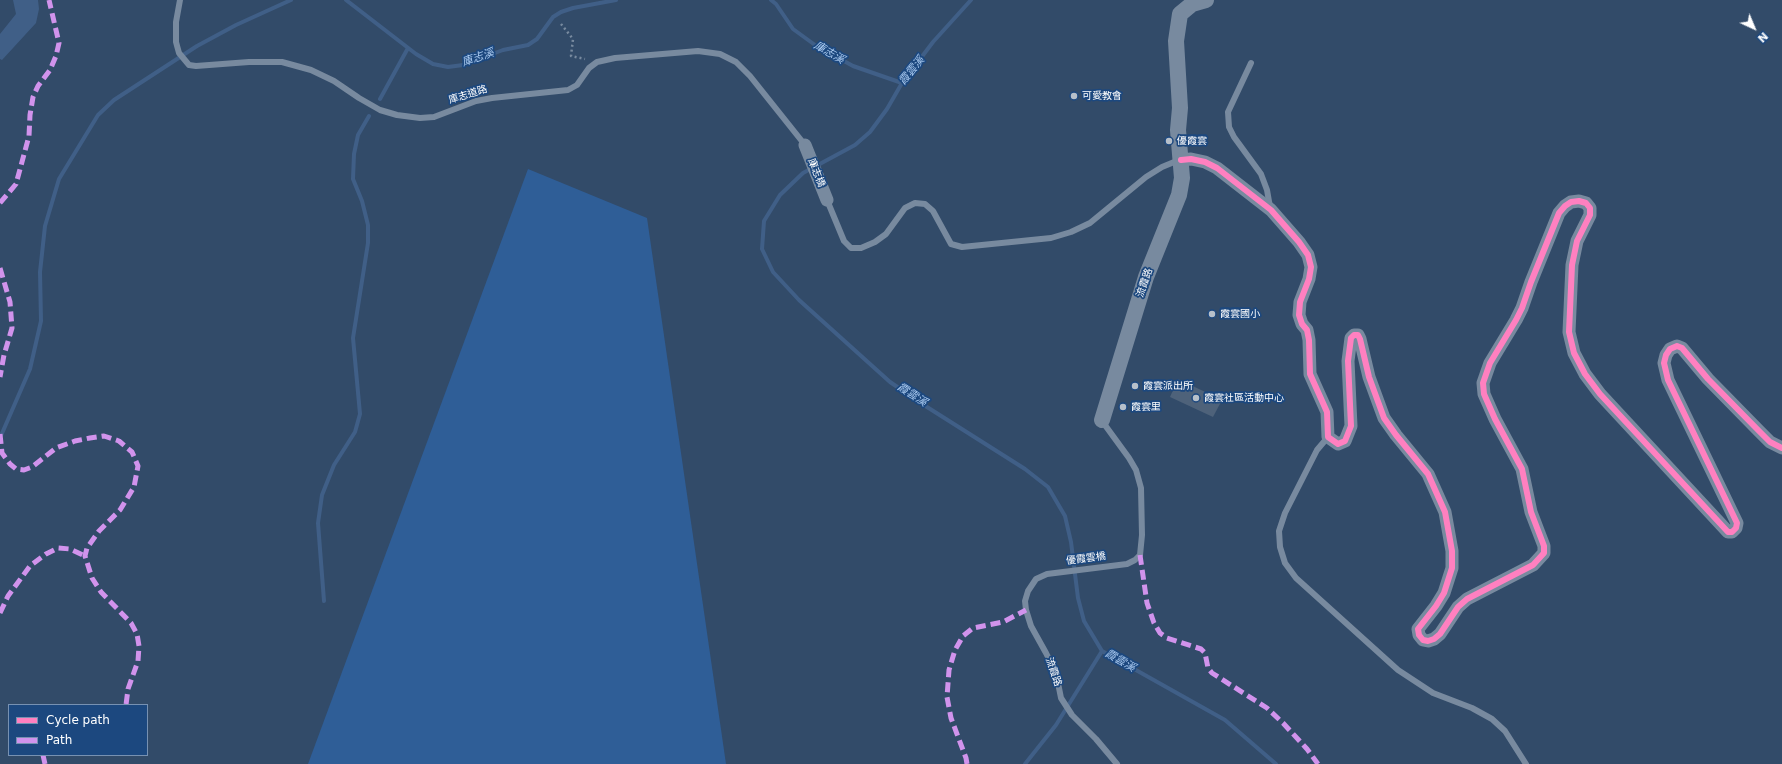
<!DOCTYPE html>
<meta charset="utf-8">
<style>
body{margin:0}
#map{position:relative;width:1782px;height:764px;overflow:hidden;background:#324b69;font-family:"DejaVu Sans",sans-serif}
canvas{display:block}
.legend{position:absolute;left:8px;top:704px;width:140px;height:52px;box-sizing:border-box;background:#1c487f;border:1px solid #7791b2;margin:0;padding:5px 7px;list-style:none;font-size:12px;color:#fff}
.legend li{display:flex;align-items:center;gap:8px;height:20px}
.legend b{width:20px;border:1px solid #7791b2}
.north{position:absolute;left:1734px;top:8px;width:40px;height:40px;-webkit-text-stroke:3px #1c487f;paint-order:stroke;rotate:136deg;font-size:11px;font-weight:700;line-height:16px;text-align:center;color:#fff}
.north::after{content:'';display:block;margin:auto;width:14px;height:18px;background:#fff;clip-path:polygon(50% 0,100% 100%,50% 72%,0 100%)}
</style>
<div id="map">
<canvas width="1782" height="764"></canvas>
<ul class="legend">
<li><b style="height:5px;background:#ff80c0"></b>Cycle path</li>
<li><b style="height:5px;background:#d193ec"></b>Path</li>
</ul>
<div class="north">N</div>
</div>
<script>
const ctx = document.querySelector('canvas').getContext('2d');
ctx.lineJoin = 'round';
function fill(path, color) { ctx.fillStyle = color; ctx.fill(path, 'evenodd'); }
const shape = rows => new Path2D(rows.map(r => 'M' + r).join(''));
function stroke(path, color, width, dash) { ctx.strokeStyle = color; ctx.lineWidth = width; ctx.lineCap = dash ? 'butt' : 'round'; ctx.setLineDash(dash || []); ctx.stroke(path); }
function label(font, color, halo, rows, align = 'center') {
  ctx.font = font + ' "DejaVu Sans","Noto Sans TC",sans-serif'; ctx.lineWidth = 3.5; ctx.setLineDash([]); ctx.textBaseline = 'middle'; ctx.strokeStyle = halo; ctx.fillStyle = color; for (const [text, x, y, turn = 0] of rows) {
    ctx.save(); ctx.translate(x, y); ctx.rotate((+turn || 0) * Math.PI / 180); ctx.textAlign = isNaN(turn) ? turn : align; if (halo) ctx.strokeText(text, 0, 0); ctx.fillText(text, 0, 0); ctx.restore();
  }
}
fill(shape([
 [528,169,647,218,726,764,308,764]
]), '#2f5e97');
fill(shape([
 [13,0,38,0,39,9,36,23,2,60,0,59,0,34,16,14]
]), '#405f87');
stroke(shape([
 [346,0,416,54,433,64,448,67,463,65,503,50,528,45,537,39,553,17,561,12,573,8,616,0],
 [771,0,776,4,793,29,815,45,853,66,902,83],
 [971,0,933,42,902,83,887,109,870,132,855,145,803,173,780,195,764,221,762,249,773,272,799,300,890,382,927,407,1025,469,1048,487,1065,516,1071,542,1078,598,1084,621,1102,651,1225,720,1276,764],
 [380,99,408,48],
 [0,438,30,369,41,321,40,272,45,226,59,179,98,115,114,100,197,46,236,25,291,0],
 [324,601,318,523,322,495,334,465,355,432,360,414,353,338,368,243,368,225,362,201,353,179,354,154,358,135,369,116],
 [1025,764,1056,725,1102,651]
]), '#405f87', 4);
fill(shape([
 [1178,379,1222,400,1213,417,1170,397]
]), '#4e627a');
stroke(shape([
 [561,24,573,39,571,56,585,59]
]), '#788a9f', 2.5, [2, 3]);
stroke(shape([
 [180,0,176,22,176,42,179,53,189,65,196,66,249,62,282,62,311,70,334,81,359,98,380,110,397,115,420,118,434,117,476,101,492,98,568,90,577,85,589,68,597,62,615,58,698,51,720,54,736,62,750,76,805,145],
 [1251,63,1228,112,1229,127,1234,137,1261,174,1267,190,1270,207],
 [827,200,844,241,851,248,861,248,875,242,886,234,905,208,915,203,925,204,933,211,951,244,962,247,1051,238,1071,232,1090,223,1146,177,1162,167,1179,160],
 [1102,421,1129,458,1136,470,1141,488,1142,535,1140,555,1135,560,1127,564,1047,574,1036,579,1028,591,1025,601,1026,610,1031,626,1046,653,1056,673,1061,698,1072,715,1096,739,1117,764],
 [1328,437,1317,450,1285,513,1279,531,1280,547,1285,563,1296,578,1398,670,1433,693,1472,708,1492,719,1505,731,1526,764]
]), '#788a9f', 6);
stroke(shape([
 [805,145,827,200],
 [1181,160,1191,159,1205,162,1217,168,1271,210,1299,242,1308,255,1311,267,1309,279,1300,302,1299,315,1302,324,1307,330,1309,340,1310,374,1327,412,1328,437,1338,444,1345,441,1351,426,1348,361,1351,338,1354,335,1358,335,1360,339,1369,377,1384,418,1396,435,1428,474,1445,512,1452,551,1452,568,1444,593,1436,606,1418,629,1419,635,1423,640,1428,641,1434,639,1440,634,1458,607,1467,599,1533,565,1544,553,1544,546,1531,512,1522,469,1495,419,1484,394,1483,383,1490,363,1516,320,1522,308,1531,282,1559,213,1565,206,1571,202,1579,201,1586,203,1590,208,1590,215,1577,241,1572,265,1569,332,1574,353,1585,374,1600,394,1728,532,1732,532,1736,528,1737,523,1668,380,1664,363,1666,355,1670,349,1677,346,1682,348,1708,379,1760,432,1770,442,1782,448]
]), '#788a9f', 13);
stroke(shape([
 [1102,420,1146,277,1179,195,1182,178,1178,130,1180,108,1176,41,1180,14,1192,4,1206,0]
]), '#788a9f', 16);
stroke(shape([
 [0,203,16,184,29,136,30,115,33,97,38,86,50,70,56,56,59,43,49,0],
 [0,268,10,302,12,328,4,355,0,377],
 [0,434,2,453,10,464,16,469,24,470,32,467,56,448,75,441,90,438,104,436,119,441,132,452,138,466,134,487,120,510,99,531,87,548,85,556,92,578,101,592,131,623,137,634,139,646,138,661,128,689,126,705],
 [1140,555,1147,603,1154,623,1160,633,1167,638,1201,649,1205,653,1208,668,1212,673,1267,708,1283,723,1307,749,1318,764],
 [0,613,8,596,30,566,46,554,58,548,70,549,85,556],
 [43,755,45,764],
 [967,764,966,758,951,718,947,697,949,670,955,650,963,636,973,628,1003,622,1026,610]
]), '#d193ec', 5, [10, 5]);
stroke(shape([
 [1181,160,1191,159,1205,162,1217,168,1271,210,1299,242,1308,255,1311,267,1309,279,1300,302,1299,315,1302,324,1307,330,1309,340,1310,374,1327,412,1328,437,1338,444,1345,441,1351,426,1348,361,1351,338,1354,335,1358,335,1360,339,1369,377,1384,418,1396,435,1428,474,1445,512,1452,551,1452,568,1444,593,1436,606,1418,629,1419,635,1423,640,1428,641,1434,639,1440,634,1458,607,1467,599,1533,565,1544,553,1544,546,1531,512,1522,469,1495,419,1484,394,1483,383,1490,363,1516,320,1522,308,1531,282,1559,213,1565,206,1571,202,1579,201,1586,203,1590,208,1590,215,1577,241,1572,265,1569,332,1574,353,1585,374,1600,394,1728,532,1732,532,1736,528,1737,523,1668,380,1664,363,1666,355,1670,349,1677,346,1682,348,1708,379,1760,432,1770,442,1782,448]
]), '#ff80c0', 6);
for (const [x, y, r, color] of [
 [1074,96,4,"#b7c0ca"],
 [1169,141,4,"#b7c0ca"],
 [1212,314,4,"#b7c0ca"],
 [1135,386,4,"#b7c0ca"],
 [1196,398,4,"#b7c0ca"],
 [1123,407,4,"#b7c0ca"]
]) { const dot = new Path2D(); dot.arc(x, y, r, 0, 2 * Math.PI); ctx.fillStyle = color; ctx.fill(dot); stroke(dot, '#1c487f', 1.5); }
label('10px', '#fff', '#1c487f', [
 ["庫志道路",468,95,-17],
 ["庫志橋",816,173,68],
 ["流霞路",1145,283,-71],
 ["優霞雲橋",1086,559,-7],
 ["流霞路",1053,672,71]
]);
label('10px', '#fff', '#1c487f', [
 ["可愛教會",1082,96],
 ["優霞雲",1177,141],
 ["霞雲國小",1220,314],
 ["霞雲派出所",1143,386],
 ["霞雲社區活動中心",1204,398],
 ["霞雲里",1131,407]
], 'left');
label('italic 11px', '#abcbf1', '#1c487f', [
 ["庫志溪",829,53,30],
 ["庫志溪",478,58,-19],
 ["霞雲溪",912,71,-51],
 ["霞雲溪",912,395,33],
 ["霞雲溪",1120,661,30]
]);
</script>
